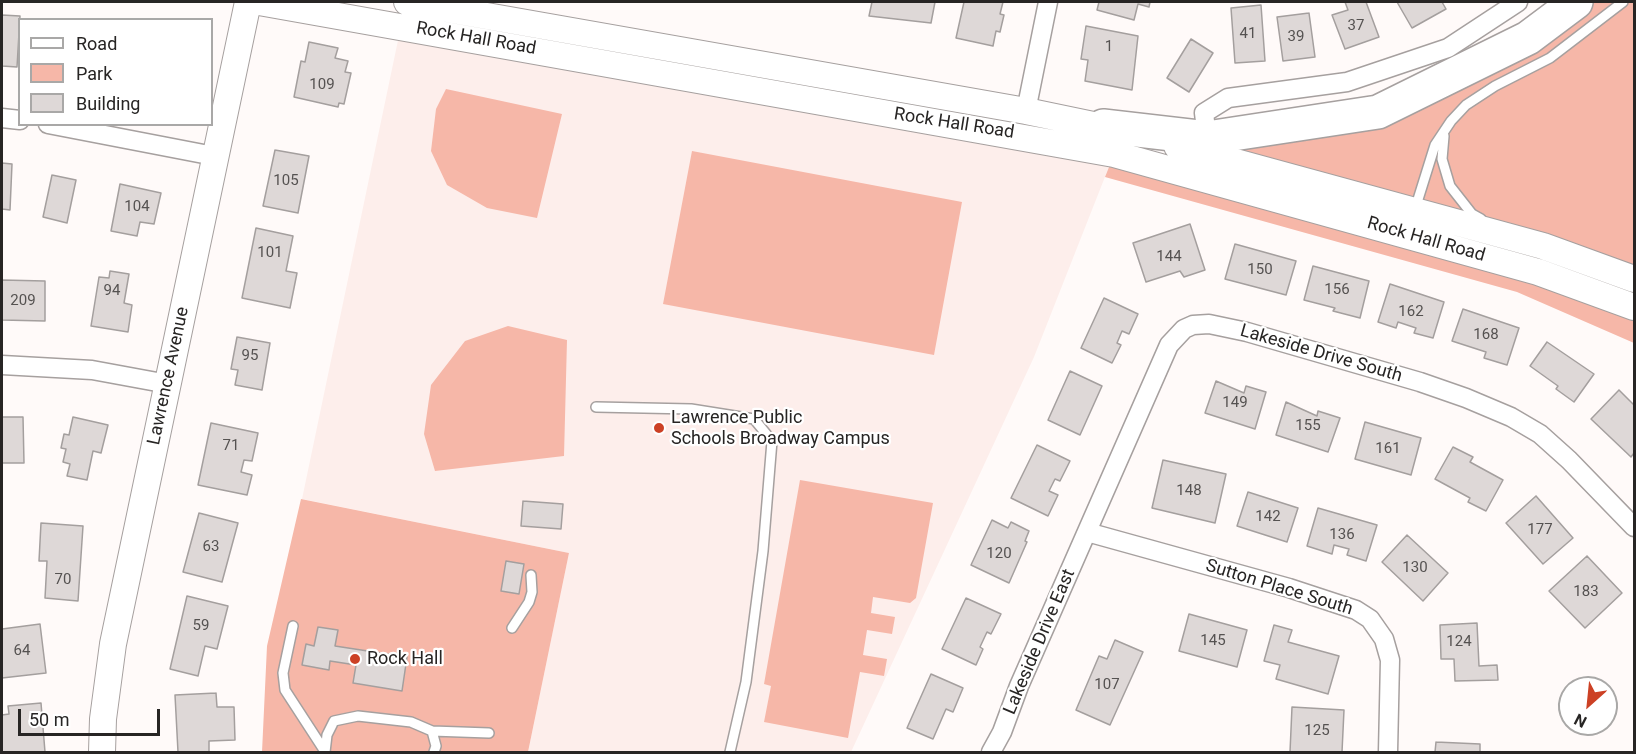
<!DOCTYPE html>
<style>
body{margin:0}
#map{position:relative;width:1636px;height:754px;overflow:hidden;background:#fffaf9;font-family:Roboto,sans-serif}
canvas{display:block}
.frame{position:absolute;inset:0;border:3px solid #272524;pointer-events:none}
.legend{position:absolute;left:18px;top:18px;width:195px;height:108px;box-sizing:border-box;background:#fff;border:2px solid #a9a8a7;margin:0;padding:8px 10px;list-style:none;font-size:18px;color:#272524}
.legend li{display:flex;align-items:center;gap:12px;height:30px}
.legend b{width:30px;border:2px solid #a9a8a7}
.north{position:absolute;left:1558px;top:676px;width:60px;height:60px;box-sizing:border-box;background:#fff;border:2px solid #a9a8a7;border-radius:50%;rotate:207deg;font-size:16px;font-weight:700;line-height:24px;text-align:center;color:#272524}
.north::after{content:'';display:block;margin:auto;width:21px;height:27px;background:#cc4125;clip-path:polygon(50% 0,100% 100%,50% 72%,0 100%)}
.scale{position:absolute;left:18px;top:709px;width:142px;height:27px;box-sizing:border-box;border:3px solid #272524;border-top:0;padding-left:8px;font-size:18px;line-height:21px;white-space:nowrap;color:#272524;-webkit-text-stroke:4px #fff;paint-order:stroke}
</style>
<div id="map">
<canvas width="1636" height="754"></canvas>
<div class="frame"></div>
<ul class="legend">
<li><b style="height:8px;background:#fff"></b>Road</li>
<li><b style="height:16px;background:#f6b7a8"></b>Park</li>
<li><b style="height:16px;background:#ded8d7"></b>Building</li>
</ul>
<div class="north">N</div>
<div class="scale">50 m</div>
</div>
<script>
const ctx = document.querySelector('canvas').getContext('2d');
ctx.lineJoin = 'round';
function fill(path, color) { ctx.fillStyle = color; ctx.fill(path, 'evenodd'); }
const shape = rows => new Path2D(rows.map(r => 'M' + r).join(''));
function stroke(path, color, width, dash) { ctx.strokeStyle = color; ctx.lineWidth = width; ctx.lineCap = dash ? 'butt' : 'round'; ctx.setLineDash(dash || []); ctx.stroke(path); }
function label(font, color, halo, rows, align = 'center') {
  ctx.font = font + ' Roboto,sans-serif'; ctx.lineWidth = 4.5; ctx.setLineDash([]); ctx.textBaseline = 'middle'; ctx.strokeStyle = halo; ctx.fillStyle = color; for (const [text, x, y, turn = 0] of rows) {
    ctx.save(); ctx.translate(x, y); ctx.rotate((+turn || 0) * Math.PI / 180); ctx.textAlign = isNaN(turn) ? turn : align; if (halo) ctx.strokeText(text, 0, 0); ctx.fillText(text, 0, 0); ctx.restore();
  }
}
fill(shape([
 [401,26,1114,154,1034,357,851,752,528,752,569,553,302,499]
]), '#fdeeeb');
fill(shape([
 [1572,2,1634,2,1634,274,1166,144,1374,110],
 [446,89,562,114,537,218,487,208,447,185,431,151,436,109],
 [692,151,962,202,934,355,663,304],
 [1113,157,1634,313,1634,343,1517,292,1105,177],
 [508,326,567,340,564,456,435,471,424,434,431,385,465,341],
 [800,480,933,503,916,598,910,603,873,597,871,613,895,617,892,634,867,630,863,655,887,659,884,676,860,672,848,738,764,722,771,686,764,684],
 [301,499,569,553,528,752,262,752,267,646]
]), '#f6b7a8');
const building = shape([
 [872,2,935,2,931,23,869,16,872,2],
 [964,2,1003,2,1000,14,1004,15,1000,32,996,31,993,46,956,38,964,2],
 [1099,2,1150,2,1149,7,1138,4,1134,20,1097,10,1099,2],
 [1345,2,1366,2,1379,37,1345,49,1332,15,1348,10,1345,2],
 [1397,2,1442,2,1446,9,1412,28,1397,2],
 [1261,5,1265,61,1235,63,1231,8,1261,5],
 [1309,13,1315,57,1283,61,1277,17,1309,13],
 [2,15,20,16,17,67,2,66,2,15],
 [1086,26,1138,36,1132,90,1085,81,1088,60,1081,59,1086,26],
 [1191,39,1213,53,1189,92,1167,78,1191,39],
 [309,42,338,48,335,58,348,61,345,72,351,73,344,104,339,103,338,107,294,97,301,61,305,62,309,42],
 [275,150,309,156,298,213,263,206,275,150],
 [2,163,12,164,10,210,2,209,2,163],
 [52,175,76,180,67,223,43,217,52,175],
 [120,184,161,193,154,224,140,222,137,236,111,231,120,184],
 [1190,224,1205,270,1184,277,1180,271,1146,282,1133,243,1190,224],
 [256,228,293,236,286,271,297,273,290,308,242,298,256,228],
 [1235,244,1296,261,1286,295,1225,279,1235,244],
 [1313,266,1369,281,1360,318,1333,311,1335,308,1304,300,1313,266],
 [110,271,129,274,124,303,132,305,128,332,91,326,99,277,109,278,110,271],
 [2,280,45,281,45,321,2,320,2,280],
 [1390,284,1444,302,1433,338,1414,333,1416,328,1398,322,1396,328,1378,322,1390,284],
 [1104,298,1138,314,1129,334,1122,331,1117,343,1121,345,1112,363,1081,348,1104,298],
 [1463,309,1519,328,1507,365,1484,358,1486,352,1452,341,1463,309],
 [237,337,270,343,262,390,235,385,238,370,231,369,237,337],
 [1547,342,1594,374,1574,402,1556,389,1558,386,1530,366,1547,342],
 [1070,371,1102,386,1080,435,1048,420,1070,371],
 [1216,381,1244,393,1246,386,1266,392,1255,429,1205,413,1216,381],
 [1619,390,1634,405,1634,453,1631,457,1591,419,1619,390],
 [1286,402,1317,416,1318,411,1340,418,1328,452,1276,435,1286,402],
 [2,417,23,417,24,463,2,463,2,417],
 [73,417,108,425,101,453,93,451,87,480,67,476,70,464,63,462,66,449,61,448,64,434,69,435,73,417],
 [1365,422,1421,438,1411,475,1355,459,1365,422],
 [211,423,258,433,252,461,244,460,241,472,252,475,247,495,198,485,211,423],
 [1037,445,1070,461,1060,481,1055,479,1049,491,1058,495,1048,516,1011,498,1037,445],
 [1453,447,1473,457,1470,462,1503,480,1486,511,1468,502,1470,498,1435,479,1453,447],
 [1163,460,1226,474,1215,523,1152,508,1163,460],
 [1248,492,1298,508,1287,542,1237,526,1248,492],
 [1536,496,1573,538,1543,564,1506,523,1536,496],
 [523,501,563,504,561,529,521,526,523,501],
 [1318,508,1377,525,1366,561,1347,555,1349,549,1334,545,1332,554,1307,546,1318,508],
 [199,513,238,523,222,582,183,572,199,513],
 [992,520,1008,528,1011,522,1029,531,1025,541,1027,542,1009,583,971,565,992,520],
 [41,523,83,526,78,601,45,598,47,561,39,561,41,523],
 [1407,535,1448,573,1423,601,1382,562,1407,535],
 [1587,556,1622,593,1585,628,1549,591,1587,556],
 [506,561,524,564,519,594,501,591,506,561],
 [187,596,228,606,217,649,205,646,198,676,170,669,187,596],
 [966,598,1001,614,991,634,987,632,980,647,983,649,976,665,942,649,966,598],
 [1189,614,1247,630,1237,667,1179,651,1189,614],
 [1477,623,1479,666,1497,665,1498,680,1455,681,1454,659,1441,659,1440,625,1477,623],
 [40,624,46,673,2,678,2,629,40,624],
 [1274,625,1292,630,1288,642,1339,656,1328,694,1276,679,1280,665,1264,661,1274,625],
 [318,627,338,630,335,646,407,657,402,691,353,683,356,665,330,661,329,670,302,665,306,644,314,646,318,627],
 [1115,640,1143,652,1110,725,1076,710,1099,656,1107,659,1115,640],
 [931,674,963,688,953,712,946,709,933,739,907,728,931,674],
 [216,693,217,707,234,707,235,740,209,741,209,752,178,752,175,695,216,693],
 [41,703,45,752,2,752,2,715,9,714,8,706,41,703],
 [1292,707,1344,710,1342,752,1290,752,1292,707],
 [1436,742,1480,744,1480,752,1435,752,1436,742]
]);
fill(building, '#ded8d7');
stroke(building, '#a49f9e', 1.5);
const lane = shape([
 [1444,136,1442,159,1450,186,1472,214,1481,219],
 [1415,209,1435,145,1451,121,1466,105,1495,86,1550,58,1623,2],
 [596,407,691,409,754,419,772,441,763,551,746,682,730,752],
 [293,626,283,673,285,690,324,750],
 [512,628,529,602,532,592,531,575],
 [432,731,489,733],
 [325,752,327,735,334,721,358,716,411,722,432,731,436,746,434,752]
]);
const street = shape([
 [1026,111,1048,2],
 [2,118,20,120],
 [48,124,214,156],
 [1207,138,1204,113,1228,98,1347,82,1448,48,1518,2],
 [2,365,92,370,168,384],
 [1087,532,1289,588,1356,610,1370,619,1384,639,1390,660,1388,752],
 [991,752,1002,732,1019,686,1169,345,1184,329,1193,325,1209,324,1247,332,1420,382,1466,398,1511,417,1540,434,1569,460,1634,527]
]);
const secondary = shape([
 [259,2,1114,154,1538,272,1634,307],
 [407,2,1026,111,1122,131],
 [1177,146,1543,246,1634,279],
 [102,752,103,719,113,644,248,2]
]);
const highway = shape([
 [1103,126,1207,138,1378,112,1528,38,1576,2]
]);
stroke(lane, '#a6a09f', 12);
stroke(street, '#a6a09f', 21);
stroke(secondary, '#a6a09f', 28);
stroke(highway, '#a6a09f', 36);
stroke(lane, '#fff', 9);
stroke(street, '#fff', 18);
stroke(secondary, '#fff', 26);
stroke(highway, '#fff', 33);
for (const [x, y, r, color] of [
 [659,428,6,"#cc4125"],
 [355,659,6,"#cc4125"]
]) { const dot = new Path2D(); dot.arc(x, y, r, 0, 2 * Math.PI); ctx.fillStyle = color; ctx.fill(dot); stroke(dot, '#fff', 2); }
label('15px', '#555251', null, [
 ["37",1356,26],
 ["41",1248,34],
 ["39",1296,37],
 ["1",1109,47],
 ["109",322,85],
 ["105",286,181],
 ["104",137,207],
 ["101",270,253],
 ["144",1169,257],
 ["150",1260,270],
 ["156",1337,290],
 ["94",112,291],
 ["209",23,301],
 ["162",1411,312],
 ["168",1486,335],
 ["95",250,356],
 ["149",1235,403],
 ["155",1308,426],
 ["71",231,446],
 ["161",1388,449],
 ["148",1189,491],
 ["142",1268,517],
 ["177",1540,530],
 ["136",1342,535],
 ["63",211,547],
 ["120",999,554],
 ["130",1415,568],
 ["70",63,580],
 ["183",1586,592],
 ["59",201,626],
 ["145",1213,641],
 ["124",1459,642],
 ["64",22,651],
 ["107",1107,685],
 ["125",1317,731]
]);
label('18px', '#272524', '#fff', [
 ["Rock Hall Road",476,39,10],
 ["Rock Hall Road",954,124,9],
 ["Rock Hall Road",1426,240,16],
 ["Lakeside Drive South",1321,354,16],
 ["Lawrence Avenue",169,376,-78],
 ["Sutton Place South",1279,588,17],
 ["Lakeside Drive East",1040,642,-67]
]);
label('18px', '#272524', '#fff', [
 ["Lawrence Public",671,418],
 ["Schools Broadway Campus",671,439],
 ["Rock Hall",367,659]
], 'left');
</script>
